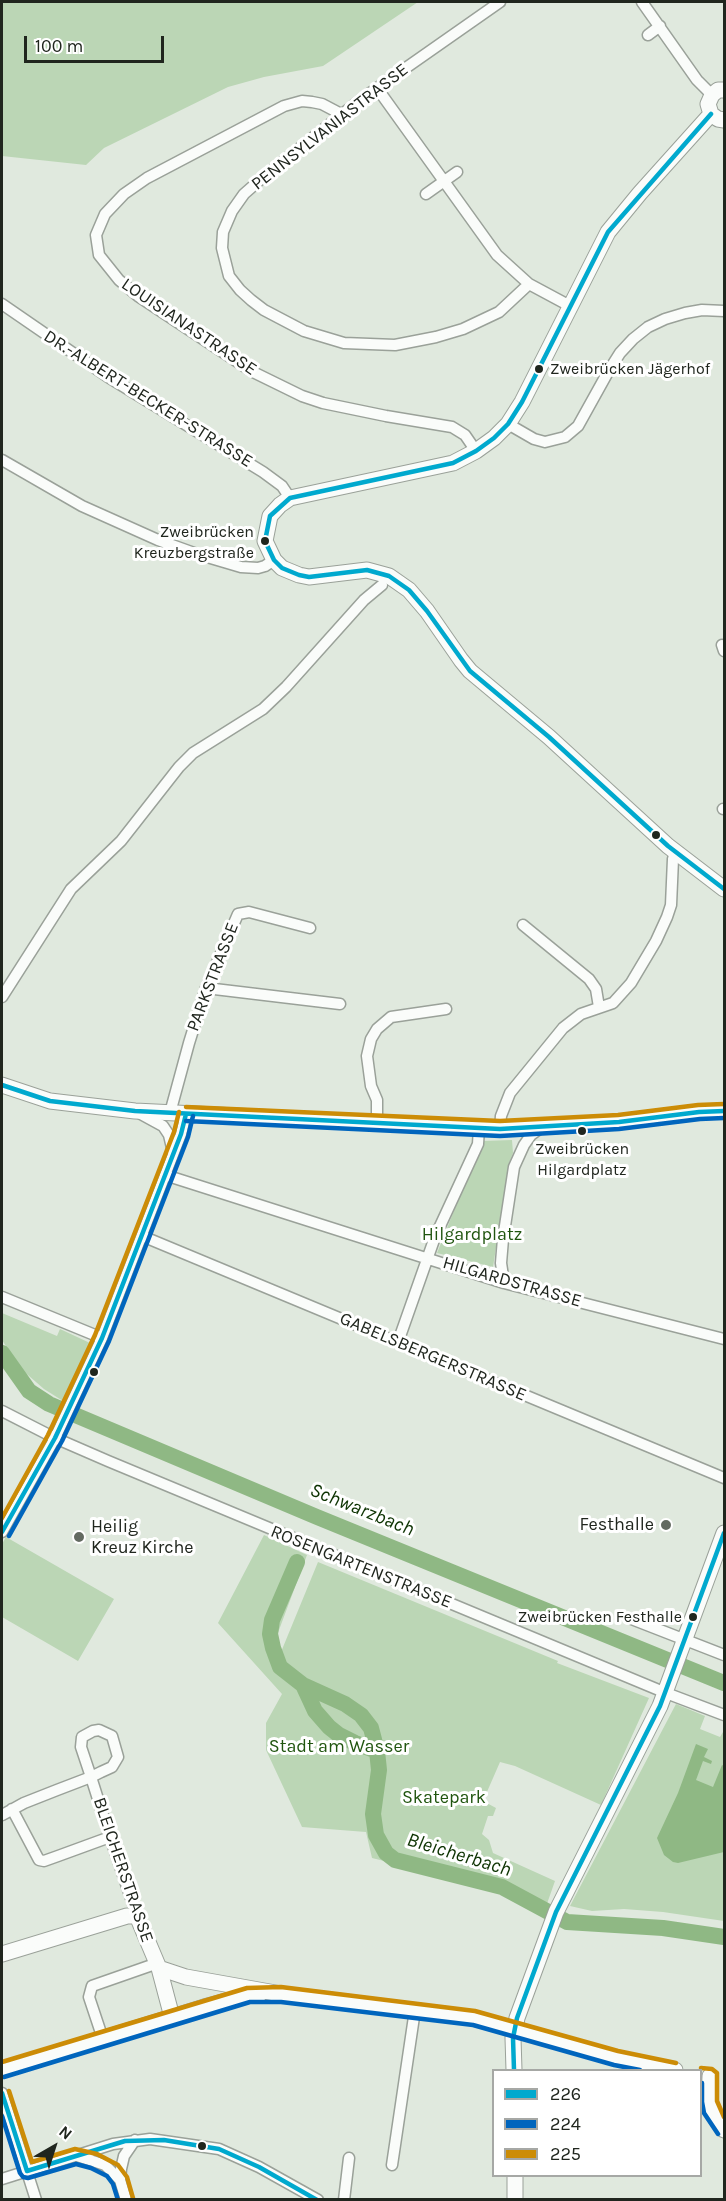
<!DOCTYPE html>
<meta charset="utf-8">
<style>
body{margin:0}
#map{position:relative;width:726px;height:2201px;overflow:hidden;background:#e0e9de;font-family:Karla,sans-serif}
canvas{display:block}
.frame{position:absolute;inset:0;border:3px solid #20261e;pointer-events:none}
.legend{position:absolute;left:492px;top:2069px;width:210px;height:108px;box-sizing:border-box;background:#fff;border:2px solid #a6a8a5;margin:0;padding:8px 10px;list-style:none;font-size:18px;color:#20261e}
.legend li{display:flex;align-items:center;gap:12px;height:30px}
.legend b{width:30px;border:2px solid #a6a8a5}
.north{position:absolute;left:24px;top:2117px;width:60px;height:60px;-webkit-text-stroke:4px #fff;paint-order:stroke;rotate:39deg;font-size:16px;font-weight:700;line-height:24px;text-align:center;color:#20261e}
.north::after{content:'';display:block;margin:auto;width:21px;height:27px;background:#20261e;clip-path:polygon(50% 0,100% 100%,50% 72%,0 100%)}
.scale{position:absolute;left:24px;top:36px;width:140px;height:27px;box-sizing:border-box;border:3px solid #20261e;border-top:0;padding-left:8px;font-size:18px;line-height:21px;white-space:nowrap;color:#20261e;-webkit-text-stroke:4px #fff;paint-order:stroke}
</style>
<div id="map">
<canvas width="726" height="2201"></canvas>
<div class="frame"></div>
<ul class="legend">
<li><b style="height:8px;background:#00a9ce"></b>226</li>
<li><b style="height:8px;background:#0065bd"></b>224</li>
<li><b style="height:8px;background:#cc8c06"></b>225</li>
</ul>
<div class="north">N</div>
<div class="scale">100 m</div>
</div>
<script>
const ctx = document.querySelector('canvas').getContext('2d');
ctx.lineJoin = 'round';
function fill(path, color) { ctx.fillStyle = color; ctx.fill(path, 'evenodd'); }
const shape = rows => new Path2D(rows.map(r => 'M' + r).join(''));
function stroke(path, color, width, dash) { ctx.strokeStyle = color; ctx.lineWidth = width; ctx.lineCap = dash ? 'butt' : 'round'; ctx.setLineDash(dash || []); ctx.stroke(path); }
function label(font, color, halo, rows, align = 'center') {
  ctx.font = font + ' Karla,sans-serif'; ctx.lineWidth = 6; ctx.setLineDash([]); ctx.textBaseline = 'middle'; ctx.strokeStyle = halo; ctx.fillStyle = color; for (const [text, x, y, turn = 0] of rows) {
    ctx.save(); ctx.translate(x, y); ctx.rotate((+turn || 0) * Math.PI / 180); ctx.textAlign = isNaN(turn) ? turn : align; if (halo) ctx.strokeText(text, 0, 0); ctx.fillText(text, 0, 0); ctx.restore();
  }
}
fill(shape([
 [2,2,418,2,323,66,264,77,228,87,104,148,86,165,2,156],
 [512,1140,513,1153,509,1163,493,1267,437,1253,482,1141],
 [2,1313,57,1336,60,1329,90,1343,63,1401,44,1389,21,1369,2,1340],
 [264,1535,307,1555,276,1638,281,1652,318,1562,558,1661,557,1663,649,1698,601,1805,515,1766,500,1762,483,1801,496,1808,493,1816,488,1816,482,1834,489,1840,493,1853,555,1881,543,1915,511,1895,485,1886,372,1858,366,1832,302,1827,266,1750,266,1723,282,1694,218,1623],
 [6,1537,114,1599,78,1661,2,1617,2,1544],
 [676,1704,705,1716,700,1729,720,1737,723,1732,724,1732,724,1921,663,1912,624,1909,592,1911,570,1906]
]), '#bbd6b5');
fill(shape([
 [696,1744,708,1749,704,1757,712,1761,711,1764,703,1761,696,1780,713,1787,722,1765,724,1766,724,1852,678,1863,673,1862,664,1855,657,1838,678,1793]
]), '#8fb884');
stroke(shape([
 [2,1353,29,1391,49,1404,317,1517,724,1683],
 [297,1562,272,1620,270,1634,273,1648,280,1667,303,1685,315,1711,329,1727,339,1735,355,1743,377,1751,379,1770,373,1814,376,1835,386,1853,395,1860,502,1887,567,1922,663,1928,724,1937],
 [303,1685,345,1704,361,1715,371,1728,377,1751]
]), '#8fb884', 16);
const street = shape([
 [500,2,360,100,261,179,244,194,232,211,223,232,222,248,229,276,240,290,251,300,264,310,304,331,344,343,395,345,436,337,463,329,499,312,529,284],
 [642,2,697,80,712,95],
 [648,35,660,26],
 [377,88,497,255,529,284,570,306],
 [341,114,322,104,312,102,302,101,284,106,147,178,124,194,105,214,96,235,99,255,119,280,138,296,253,372,302,396,323,403,386,416,452,427,465,435,476,451],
 [426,194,457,172],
 [2,304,108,377,263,472,282,486,290,498],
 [508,424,534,439,545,442,565,437,578,426,608,372,620,353,633,339,648,327,665,319,685,313,702,310,724,311],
 [2,460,82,506,158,540,197,554,241,567,258,568,265,566,274,560],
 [722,645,724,651],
 [723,809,724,809],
 [523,925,589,979,596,989,599,1007],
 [206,988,340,1004],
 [2,997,71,889,121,841,179,767,193,753,263,709,286,687,364,600,382,585],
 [170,1113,189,1043,206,988,238,914,249,912,310,928],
 [141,1114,163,1126,169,1135,173,1152],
 [377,1124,377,1100,371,1086,367,1056,371,1039,377,1029,391,1017,446,1009],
 [500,1129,501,1116,510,1093,563,1028,581,1014,613,1003,631,983,656,941,667,917,671,905,673,859,675,852],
 [165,1175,504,1283,724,1339],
 [142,1236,724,1478],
 [504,1283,501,1263,503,1239,514,1167,524,1145,531,1135,542,1127],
 [2,1297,102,1338],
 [398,1342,435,1237,478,1144,479,1128],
 [2,1411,55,1438,108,1461,666,1693,724,1715],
 [2,1532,55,1438,102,1338,181,1134,186,1114],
 [629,1618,724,1655],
 [12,1809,39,1860,44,1861,58,1856,110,1837],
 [2,1815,24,1803,57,1790,91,1777,101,1772,112,1767,118,1757,112,1736,99,1730,93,1731,82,1737,81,1747,91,1777,110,1837,133,1904,137,1916],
 [103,2039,89,1997,92,1986,155,1964],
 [2,2093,36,2200],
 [77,2156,105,2165,120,2180],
 [392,2165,415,2010],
 [2,2179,113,2144,150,2139,219,2149,259,2167,318,2200],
 [126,2200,120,2180,121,2169,124,2156,135,2140],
 [344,2200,349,2158]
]);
const secondary = shape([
 [724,90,718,90,712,95,708,104,711,114,718,119,724,120],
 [711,114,640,193,608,232,522,402,508,424,494,438,476,451,453,463,290,498,280,505,270,516,265,541,274,560,282,568,299,575,309,577,367,570,389,576,409,590,427,611,461,660,470,671,549,737,668,846,724,889],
 [2,1085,50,1101,135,1111,500,1129,619,1122,699,1112,724,1111],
 [2,1954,127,1916,137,1916,159,1968,186,1977,281,1994,474,2018,616,2058,675,2070],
 [159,1968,172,2017],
 [2,2070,204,2007,249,1995,260,1994],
 [514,2070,513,2038,517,2018,556,1912,660,1706,724,1533],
 [710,2076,709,2102,711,2110,724,2130],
 [515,2200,515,2176]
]);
stroke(street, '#9aa199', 13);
stroke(secondary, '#9aa199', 17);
stroke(street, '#fafcfa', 10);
stroke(secondary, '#fafcfa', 15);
stroke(shape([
 [711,114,608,232,522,402,508,424,494,438,476,451,453,463,290,498,270,516,265,541,274,560,282,568,299,575,309,577,367,570,389,576,409,590,427,611,470,671,549,737,668,846,724,889],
 [2,1085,50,1101,135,1111,500,1129,619,1122,699,1112,724,1111],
 [2,1532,55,1438,102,1338,181,1134,186,1114],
 [514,2070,513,2038,517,2018,556,1912,660,1706,724,1533],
 [2,2093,27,2171,125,2141,164,2140,219,2149,259,2167,317,2200]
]), '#00a9ce', 4.5);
stroke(shape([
 [186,1121,500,1136,619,1129,700,1119,724,1118],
 [9,1536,62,1441,109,1341,188,1137,193,1116],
 [4,2077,250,2002,281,2002,473,2025,614,2065,640,2070],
 [700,2083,702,2083,702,2102,704,2113,718,2134],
 [2,2116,20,2173,23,2177,28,2178,76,2164,91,2168,107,2176,113,2184,118,2200]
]), '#0065bd', 4.5);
stroke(shape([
 [186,1107,500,1121,618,1115,698,1105,724,1104],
 [2,1518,48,1435,95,1335,174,1132,179,1112],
 [2,2062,247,1988,281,1987,475,2011,618,2051,676,2063],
 [701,2068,712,2069,717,2073,717,2101,724,2117],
 [9,2091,32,2162,75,2149,97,2154,118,2165,127,2177,133,2198]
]), '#cc8c06', 4.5);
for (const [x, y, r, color] of [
 [539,369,5,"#20261e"],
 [265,541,5,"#20261e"],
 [656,835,5,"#20261e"],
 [582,1131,5,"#20261e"],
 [94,1372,5,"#20261e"],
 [666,1525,6,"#636a61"],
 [79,1537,6,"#636a61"],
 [693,1617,5,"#20261e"],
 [202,2146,5,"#20261e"]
]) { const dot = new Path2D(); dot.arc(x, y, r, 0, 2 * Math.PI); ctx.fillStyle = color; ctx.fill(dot); stroke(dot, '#fff', 2); }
label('16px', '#20261e', '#fff', [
 ["Zweibrücken Jägerhof",550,369,"left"],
 ["Zweibrücken",254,532],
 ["Kreuzbergstraße",254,553],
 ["Zweibrücken",582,1149,"center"],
 ["Hilgardplatz",582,1170,"center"],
 ["Zweibrücken Festhalle",682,1617]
], 'right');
label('18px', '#20261e', '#fff', [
 ["PENNSYLVANIASTRASSE",330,127,-38],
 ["LOUISIANASTRASSE",189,327,34],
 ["DR.-ALBERT-BECKER-STRASSE",148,399,32],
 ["PARKSTRASSE",213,977,-69],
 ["HILGARDSTRASSE",512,1282,16],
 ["GABELSBERGERSTRASSE",433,1357,23],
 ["ROSENGARTENSTRASSE",361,1567,22],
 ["BLEICHERSTRASSE",123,1870,71]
]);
label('18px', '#20550f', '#fff', [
 ["Hilgardplatz",472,1235],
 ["Stadt am Wasser",339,1747],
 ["Skatepark",444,1798]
]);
label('18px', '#20261e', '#fff', [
 ["Festhalle",654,1525],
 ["Heilig",91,1527,"left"],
 ["Kreuz Kirche",91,1548,"left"]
], 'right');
label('italic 20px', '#0d3302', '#fff', [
 ["Schwarzbach",362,1510,22],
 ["Bleicherbach",459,1855,17]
]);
</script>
